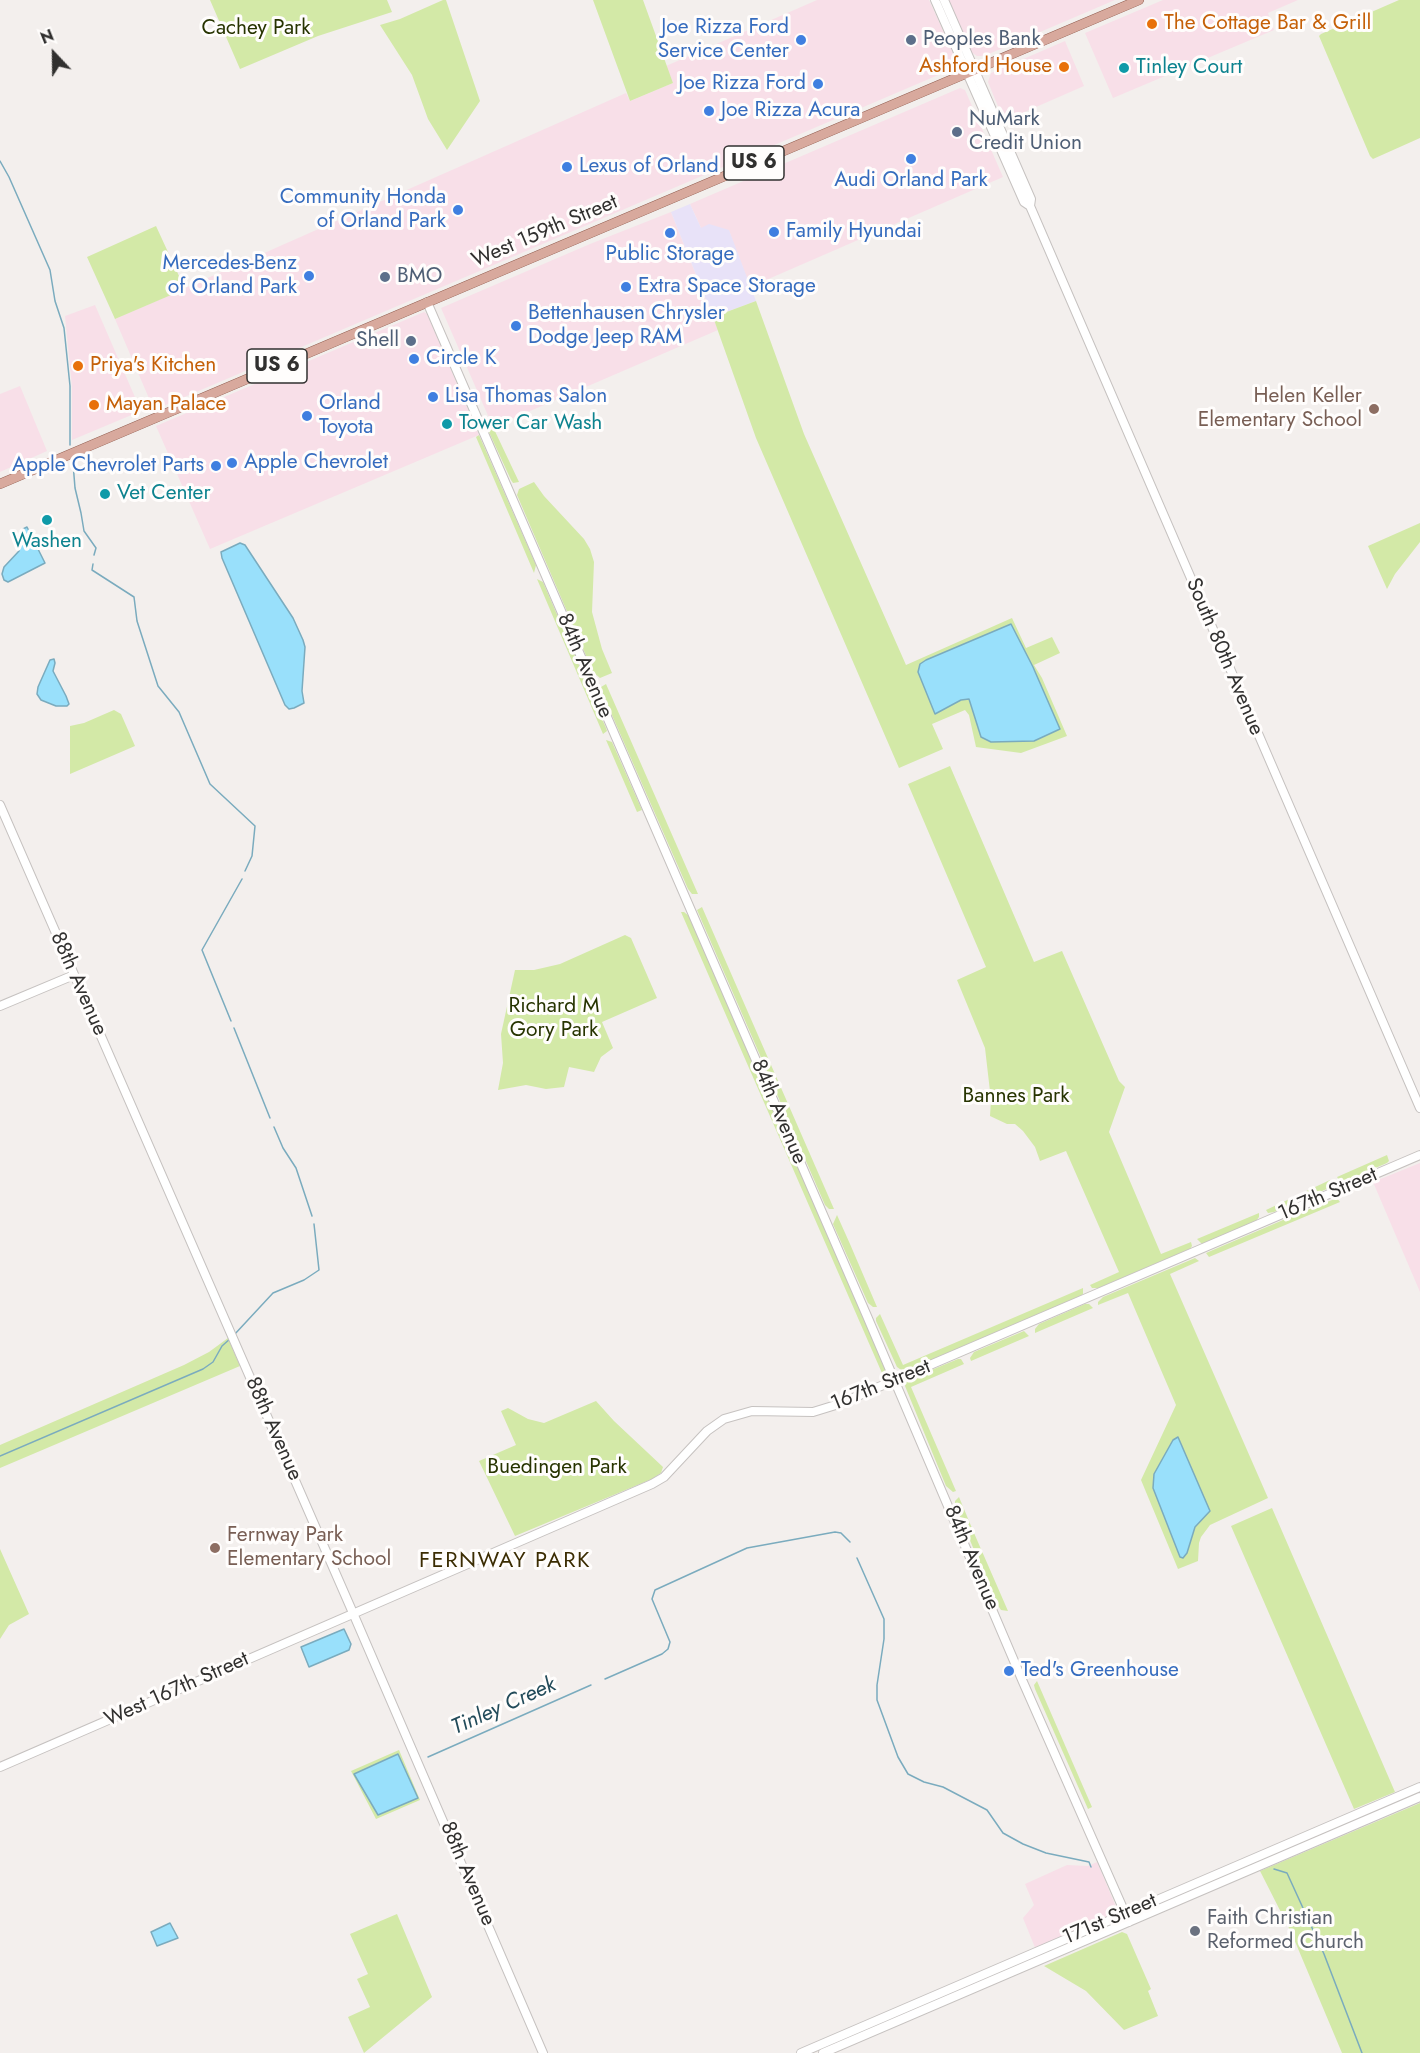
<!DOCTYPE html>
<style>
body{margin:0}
#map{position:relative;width:1420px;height:2053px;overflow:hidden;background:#f3efed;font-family:Jost,sans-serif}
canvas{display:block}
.north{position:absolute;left:24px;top:24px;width:60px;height:60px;-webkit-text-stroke:4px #fffdfc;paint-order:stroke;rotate:338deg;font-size:16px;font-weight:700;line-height:24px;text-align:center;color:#31302f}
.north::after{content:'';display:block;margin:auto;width:21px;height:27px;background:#31302f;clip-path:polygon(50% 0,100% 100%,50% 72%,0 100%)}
</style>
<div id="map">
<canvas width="1420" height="2053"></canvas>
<div class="north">N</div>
</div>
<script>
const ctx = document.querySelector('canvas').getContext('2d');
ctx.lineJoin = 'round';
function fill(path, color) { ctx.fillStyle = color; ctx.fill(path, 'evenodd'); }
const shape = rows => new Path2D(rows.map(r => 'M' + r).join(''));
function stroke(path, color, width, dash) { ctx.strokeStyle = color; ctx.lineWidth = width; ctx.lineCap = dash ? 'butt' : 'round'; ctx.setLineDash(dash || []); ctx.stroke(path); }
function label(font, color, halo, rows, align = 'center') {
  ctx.font = font + ' Jost,sans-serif'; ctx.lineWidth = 6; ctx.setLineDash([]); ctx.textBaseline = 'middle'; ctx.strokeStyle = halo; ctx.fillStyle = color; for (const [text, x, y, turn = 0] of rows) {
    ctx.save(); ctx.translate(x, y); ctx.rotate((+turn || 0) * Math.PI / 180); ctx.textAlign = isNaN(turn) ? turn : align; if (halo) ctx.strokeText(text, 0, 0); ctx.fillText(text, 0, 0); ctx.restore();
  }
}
fill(shape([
 [817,0,929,0,956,59,954,65,950,70,154,410,115,319,626,93,630,101,673,83,666,66],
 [948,0,1115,0,984,56,977,56,971,52],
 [1163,0,1298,0,1268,13,1274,30,1113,98,1085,33],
 [1065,41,1084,86,1004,121,988,82,991,73],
 [960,88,965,90,1003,177,750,287,729,231,701,228,690,204],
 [671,212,718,330,493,427,441,308,590,244],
 [95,305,141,411,72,440,72,387,65,316],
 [424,312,427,314,479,435,210,549,156,426],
 [20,386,47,451,0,472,0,394],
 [1420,1163,1420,1292,1373,1182],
 [1097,1862,1117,1909,1115,1916,1036,1950,1023,1918,1034,1905,1025,1884,1067,1865,1088,1866]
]), '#f8dfe8');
fill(shape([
 [690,204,701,228,709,224,729,230,756,301,713,317,671,212]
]), '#e8e2f8');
fill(shape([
 [210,0,387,0,392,12,318,36,240,69],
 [443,0,446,0,480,101,447,150,428,119,412,75,380,25,400,19],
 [593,0,643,0,673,83,630,101],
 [1399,0,1420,0,1420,138,1373,159,1370,156,1319,36,1321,34],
 [156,226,185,289,115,319,87,257],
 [756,301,804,434,906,665,1012,618,1026,648,1052,637,1060,653,1034,665,1042,678,1067,736,1021,753,976,747,969,715,965,710,932,724,943,749,899,768,756,438,713,317],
 [493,427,519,482,513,483,511,480,488,430],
 [479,435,536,565,534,573,476,437],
 [534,482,544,496,584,539,590,549,594,562,592,612,602,649,612,673,600,678,593,672,517,495,519,489],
 [1420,523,1420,542,1395,574,1387,589,1368,546],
 [537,579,543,582,606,728,607,731,603,734],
 [606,684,698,894,692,894,688,889,601,690,601,687],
 [114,710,121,714,135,746,70,774,70,726,84,723],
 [606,740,612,742,642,810,637,812],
 [950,766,1034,962,1062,951,1119,1081,1125,1087,1109,1132,1161,1254,1191,1242,1192,1246,1190,1249,1099,1288,1092,1288,1090,1285,1119,1272,1066,1151,1040,1161,1035,1147,1023,1131,1015,1124,1007,1124,990,1116,991,1100,985,1048,957,980,986,967,908,784],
 [702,907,834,1209,829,1209,825,1205,697,910],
 [681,912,684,912,689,916,887,1372,887,1375,885,1380],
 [625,935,631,938,657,998,602,1022,613,1048,601,1057,594,1072,569,1067,564,1087,546,1089,526,1085,498,1090,503,1063,501,1034,515,970,534,970,560,964],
 [1387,1155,1389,1161,1387,1163,1343,1182,1339,1180,1337,1177],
 [1330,1180,1332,1184,1329,1188,1274,1212,1268,1213,1266,1210],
 [1337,1198,1340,1202,1209,1257,1206,1253,1290,1217],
 [1259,1213,1259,1217,1256,1221,1204,1243,1202,1244,1197,1239],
 [837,1215,850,1244,877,1307,873,1307,868,1303,833,1224],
 [1195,1258,1199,1261,1170,1274,1268,1498,1210,1525,1201,1537,1199,1543,1198,1561,1178,1569,1141,1480,1176,1405,1128,1293,1098,1305,1098,1302,1103,1297],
 [1083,1288,1083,1294,1079,1297,904,1372,897,1367,876,1321,876,1318,880,1314,903,1365],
 [1085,1304,1089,1304,1093,1308,1035,1333,1035,1329,1039,1324],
 [1024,1331,1029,1336,971,1361,970,1358,974,1352],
 [228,1338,240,1366,0,1468,0,1445,184,1365,209,1352],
 [958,1359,961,1359,964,1364,911,1387,956,1491,953,1492,946,1486,905,1386,906,1382,912,1378],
 [596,1401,614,1421,663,1467,661,1473,652,1479,515,1536,479,1461,516,1445,501,1411,508,1408,528,1419,544,1423],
 [959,1497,974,1533,1008,1611,1001,1610,997,1604,955,1505,955,1501],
 [1272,1508,1395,1792,1354,1809,1231,1526],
 [0,1549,29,1614,9,1625,0,1639],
 [1037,1681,1092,1807,1088,1809,1035,1689,1034,1685],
 [399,1750,420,1800,376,1819,351,1771],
 [1420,1803,1420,2053,1342,2053,1291,1932,1260,1871],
 [397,1914,432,1997,364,2053,348,2017,370,2007,357,1979,368,1974,350,1934],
 [1122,1932,1127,1934,1151,1989,1148,1991,1158,2016,1124,2030,1086,1991,1044,1966]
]), '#d3e9a7');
const water = shape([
 [27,527,45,563,8,582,4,580,2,574,4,567,19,551,20,532,23,529,27,527],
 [240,543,245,545,293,618,303,640,305,647,302,691,304,703,294,708,289,709,285,705,222,558,221,552,240,543],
 [1011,624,1033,667,1060,729,1034,741,991,742,981,737,969,699,961,700,935,714,918,672,920,664,926,660,1011,624],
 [54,659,55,663,53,671,66,696,69,704,67,706,56,706,41,700,37,694,38,687,50,660,54,659],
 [1178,1437,1210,1511,1195,1527,1187,1553,1183,1558,1180,1557,1153,1488,1154,1474,1173,1440,1178,1437],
 [344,1629,351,1644,349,1650,309,1667,301,1647,344,1629],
 [398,1754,418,1798,378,1815,354,1774,398,1754],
 [170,1923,178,1938,157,1946,151,1932,170,1923]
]);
fill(water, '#99e0fb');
stroke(water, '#7aabbe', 1.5);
stroke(shape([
 [0,161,9,177,50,270,55,301,64,328,70,386,70,445],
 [73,463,75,488,81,513,84,531,96,548,94,555],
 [93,564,92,570,134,597,137,621,158,686,179,712,210,784,255,826,252,856,245,871],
 [231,1021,202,950,242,879],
 [234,1028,270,1118],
 [274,1127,283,1148,296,1168,312,1216],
 [234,1335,273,1293,304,1280,319,1270,314,1224],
 [0,1456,203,1369,213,1362,222,1346,231,1338],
 [857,1558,884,1619,884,1639,877,1685,877,1700,898,1757,908,1774,924,1782,943,1787,987,1810,1003,1833,1023,1844,1046,1853,1089,1862,1091,1867],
 [605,1679,662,1654,668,1649,670,1642,652,1599,655,1590,747,1548,835,1532,841,1533,850,1542],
 [428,1757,591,1685],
 [1274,1869,1287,1873,1324,1954,1362,2053]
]), '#7aabbe', 1.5);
const secondary = shape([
 [935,0,1024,202,1030,206],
 [944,0,1031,199,1030,206,1420,1108],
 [427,302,867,1316,1023,1682,1129,1922],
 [0,805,353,1613,543,2053],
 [0,1006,74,975],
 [0,1767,652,1484,664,1477,707,1431,724,1419,752,1411,813,1412,839,1404,1420,1155],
 [801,2053,1420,1787],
 [823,2053,1420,1797]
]);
const primary = shape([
 [0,484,1139,0]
]);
stroke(secondary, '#c6c2c0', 10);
stroke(primary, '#8d5a4c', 10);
stroke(secondary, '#fff', 8);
stroke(primary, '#d8a99d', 9);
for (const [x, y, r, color] of [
 [1152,24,6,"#e8710a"],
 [801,40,6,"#3f7fe0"],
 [911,40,6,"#5c6f8a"],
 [1064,67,6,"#e8710a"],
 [1124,68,6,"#0f9aa8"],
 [818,84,6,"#3f7fe0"],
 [709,111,6,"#3f7fe0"],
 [957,132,6,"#5c6f8a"],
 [911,159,6,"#3f7fe0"],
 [567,167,6,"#3f7fe0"],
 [458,210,6,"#3f7fe0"],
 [774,232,6,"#3f7fe0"],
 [670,233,6,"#3f7fe0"],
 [309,276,6,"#3f7fe0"],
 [385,277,6,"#5c6f8a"],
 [626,287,6,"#3f7fe0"],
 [516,326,6,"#3f7fe0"],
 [411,341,6,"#5c6f8a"],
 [414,359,6,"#3f7fe0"],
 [78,366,6,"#e8710a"],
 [433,397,6,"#3f7fe0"],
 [94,405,6,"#e8710a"],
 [1374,409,6,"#8d6e63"],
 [307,416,6,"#3f7fe0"],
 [447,424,6,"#0f9aa8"],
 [232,463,6,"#3f7fe0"],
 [216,466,6,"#3f7fe0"],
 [105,494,6,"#0f9aa8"],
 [47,520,6,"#0f9aa8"],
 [215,1548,6,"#8d6e63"],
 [1009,1671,6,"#3f7fe0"],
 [1195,1931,6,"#6b7280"]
]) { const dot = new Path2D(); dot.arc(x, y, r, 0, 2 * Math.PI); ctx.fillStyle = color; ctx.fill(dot); stroke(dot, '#fffdfc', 2); }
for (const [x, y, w] of [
 [754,163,60],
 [277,366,60]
]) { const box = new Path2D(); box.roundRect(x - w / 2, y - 17, w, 34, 4.5); ctx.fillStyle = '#fffdfc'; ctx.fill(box); stroke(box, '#31302f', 1.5); }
label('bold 20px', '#31302f', null, [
 ["US 6",754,163],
 ["US 6",277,366]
]);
label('21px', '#c56008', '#fffdfc', [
 ["The Cottage Bar & Grill",1164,24],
 ["Ashford House",1052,67,"right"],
 ["Priya's Kitchen",90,366],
 ["Mayan Palace",106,405]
], 'left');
label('21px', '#366cbe', '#fffdfc', [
 ["Joe Rizza Ford",789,28,"right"],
 ["Service Center",789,52,"right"],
 ["Joe Rizza Ford",806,84,"right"],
 ["Joe Rizza Acura",721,111],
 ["Lexus of Orland",579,167],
 ["Audi Orland Park",911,181,"center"],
 ["Community Honda",446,198,"right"],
 ["of Orland Park",446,222,"right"],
 ["Family Hyundai",786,232],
 ["Public Storage",670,255,"center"],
 ["Mercedes-Benz",297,264,"right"],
 ["of Orland Park",297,288,"right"],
 ["Extra Space Storage",638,287],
 ["Bettenhausen Chrysler",528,314],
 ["Dodge Jeep RAM",528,338],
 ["Circle K",426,359],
 ["Lisa Thomas Salon",445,397],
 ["Orland",319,404],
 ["Toyota",319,428],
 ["Apple Chevrolet",244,463],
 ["Apple Chevrolet Parts",204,466,"right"],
 ["Ted's Greenhouse",1021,1671]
], 'left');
label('21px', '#273400', '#fffdfc', [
 ["Cachey Park",256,29],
 ["Richard M",554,1007],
 ["Gory Park",554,1031],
 ["Bannes Park",1016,1097],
 ["Buedingen Park",557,1468]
]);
label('21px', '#4e5e75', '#fffdfc', [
 ["Peoples Bank",923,40],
 ["NuMark",969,120],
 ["Credit Union",969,144],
 ["BMO",397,277],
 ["Shell",399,341,"right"]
], 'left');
label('21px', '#0d838f', '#fffdfc', [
 ["Tinley Court",1136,68],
 ["Tower Car Wash",459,424],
 ["Vet Center",117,494],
 ["Washen",47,542,"center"]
], 'left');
label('21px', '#31302f', '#fffdfc', [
 ["West 159th Street",545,232,-23],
 ["South 80th Avenue",1224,657,67],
 ["84th Avenue",584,666,67],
 ["88th Avenue",78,984,66],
 ["84th Avenue",778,1112,67],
 ["167th Street",1328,1195,-23],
 ["167th Street",881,1386,-22],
 ["88th Avenue",273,1429,66],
 ["84th Avenue",971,1558,67],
 ["West 167th Street",177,1690,-24],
 ["88th Avenue",467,1874,67],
 ["171st Street",1110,1920,-23]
]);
label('21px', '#785e54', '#fffdfc', [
 ["Helen Keller",1362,397],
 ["Elementary School",1362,421],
 ["Fernway Park",227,1536,"left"],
 ["Elementary School",227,1560,"left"]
], 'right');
label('21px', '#5b616d', '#fffdfc', [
 ["Faith Christian",1207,1919],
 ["Reformed Church",1207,1943]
], 'left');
ctx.letterSpacing = '1.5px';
label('22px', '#3b2c02', '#fffdfc', [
 ["FERNWAY PARK",505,1562]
]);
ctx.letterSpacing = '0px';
label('italic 22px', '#224b5a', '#fffdfc', [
 ["Tinley Creek",504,1707,-24]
]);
</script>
